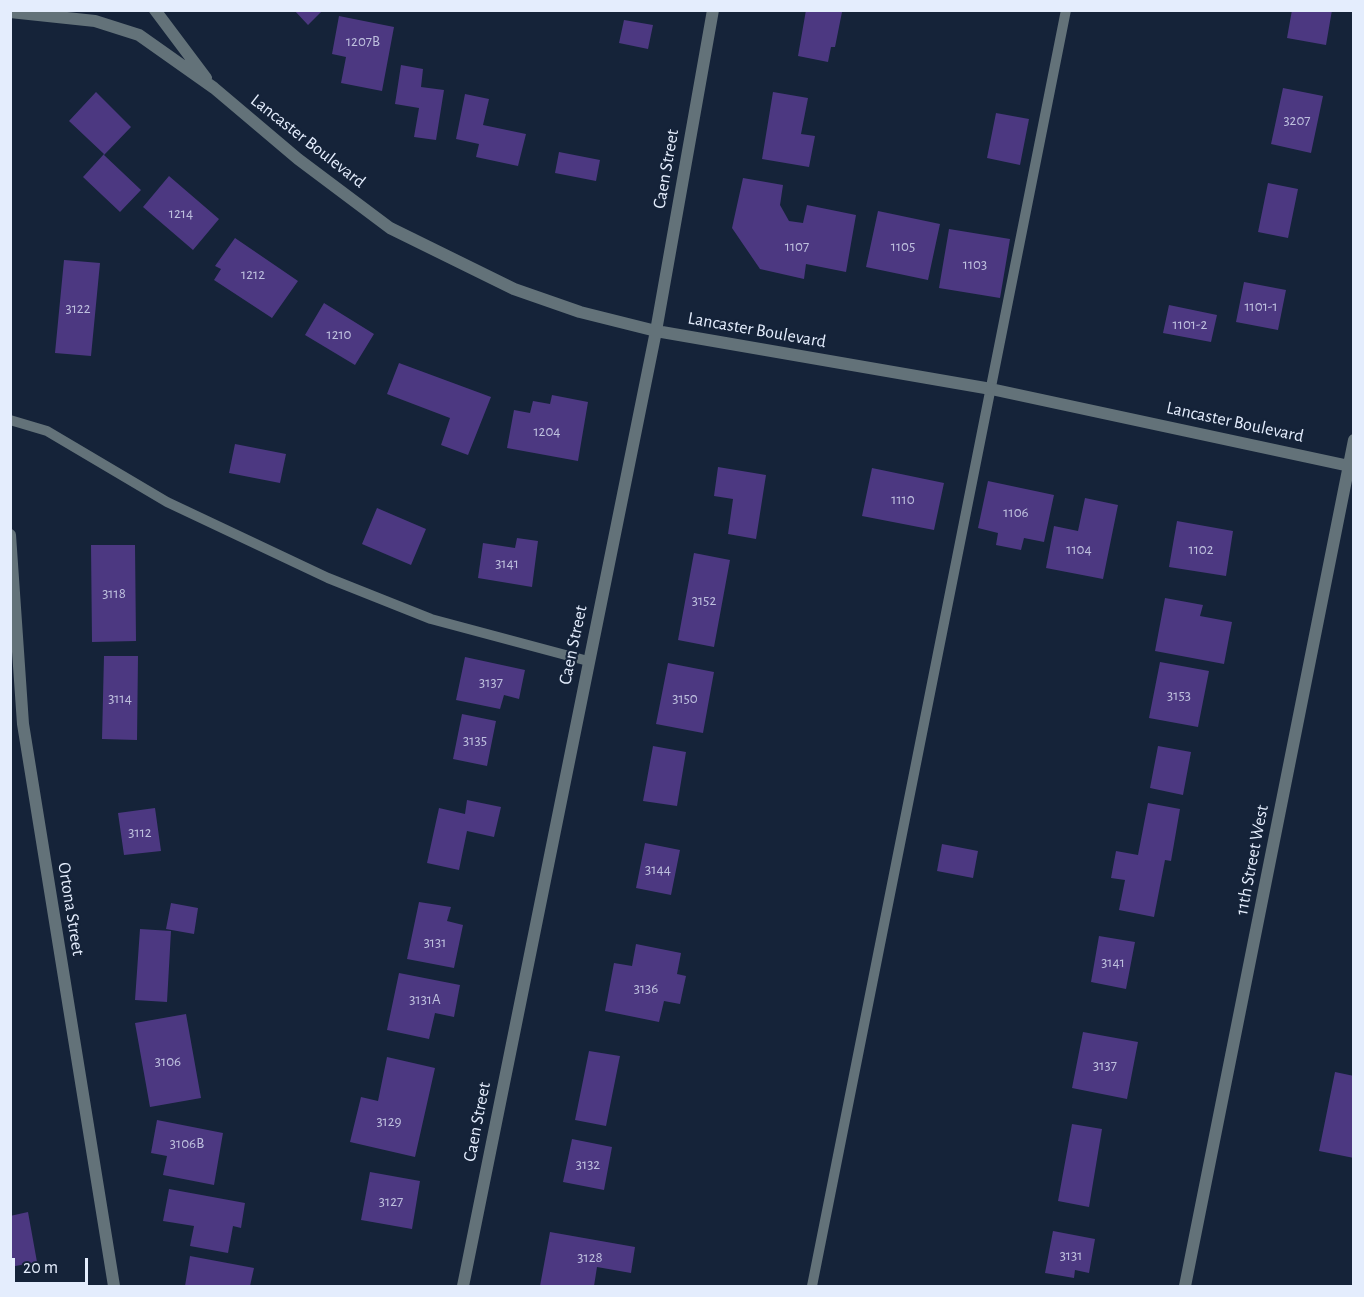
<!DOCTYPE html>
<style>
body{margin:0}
#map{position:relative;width:1364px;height:1297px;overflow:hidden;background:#152339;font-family:"Alegreya Sans",sans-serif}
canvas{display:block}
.frame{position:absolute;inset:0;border:12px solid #e4edfd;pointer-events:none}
.scale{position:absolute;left:12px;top:1258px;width:76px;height:27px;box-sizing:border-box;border:3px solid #e4edfd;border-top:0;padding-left:8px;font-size:18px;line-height:21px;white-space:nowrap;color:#e4edfd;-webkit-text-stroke:4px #152339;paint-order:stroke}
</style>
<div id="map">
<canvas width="1364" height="1297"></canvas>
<div class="frame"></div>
<div class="scale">20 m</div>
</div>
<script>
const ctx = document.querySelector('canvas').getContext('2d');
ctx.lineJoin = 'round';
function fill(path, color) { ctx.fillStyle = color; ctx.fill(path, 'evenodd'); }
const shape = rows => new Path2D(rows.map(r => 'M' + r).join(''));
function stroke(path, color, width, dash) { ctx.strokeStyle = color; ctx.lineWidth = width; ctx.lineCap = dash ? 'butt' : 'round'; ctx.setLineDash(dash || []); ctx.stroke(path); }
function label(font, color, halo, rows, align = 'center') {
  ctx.font = font + ' "Alegreya Sans",sans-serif'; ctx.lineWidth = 4.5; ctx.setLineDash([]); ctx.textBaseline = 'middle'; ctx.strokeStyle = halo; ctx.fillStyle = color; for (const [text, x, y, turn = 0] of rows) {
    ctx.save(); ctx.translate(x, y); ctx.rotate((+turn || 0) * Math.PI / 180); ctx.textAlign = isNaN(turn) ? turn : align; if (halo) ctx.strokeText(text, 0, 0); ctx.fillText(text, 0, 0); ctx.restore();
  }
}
fill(shape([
 [294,10,323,10,308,25],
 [806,10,842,12,835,47,831,47,828,62,798,56],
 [1292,10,1332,10,1326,45,1287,38],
 [339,16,394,27,382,91,341,83,346,57,332,54],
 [624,20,653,25,648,49,619,43],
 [401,65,423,69,421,87,444,90,436,140,414,137,419,108,395,104],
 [1283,88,1323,96,1311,153,1271,144],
 [96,92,131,127,104,155,141,190,120,212,83,177,104,154,69,121],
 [773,92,808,98,801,134,815,136,809,167,762,159],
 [465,94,489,99,483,125,526,134,518,166,476,157,479,144,456,139],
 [996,113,1029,119,1020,165,987,158],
 [559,152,600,160,596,181,555,173],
 [169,176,219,219,193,250,143,207],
 [743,178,783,185,780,205,789,221,803,223,807,205,856,215,846,272,806,264,804,279,760,269,732,228],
 [1268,183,1298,189,1288,238,1258,232],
 [878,211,940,224,928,280,866,267],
 [949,229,1010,239,1000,298,939,288],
 [235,238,298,281,272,318,214,280,221,269,215,266],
 [64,260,100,263,91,356,55,353],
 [1244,282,1286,290,1278,330,1236,322],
 [324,303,374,334,355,365,305,335],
 [1169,305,1217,315,1211,342,1163,333],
 [399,363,491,397,468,455,441,445,450,418,387,394],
 [552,395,588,402,578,461,507,448,514,410,530,413,533,401,550,404],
 [235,444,286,454,280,483,229,473],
 [718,467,766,475,756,539,728,534,733,499,714,496],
 [872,468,944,483,934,530,862,516],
 [988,481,1054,495,1044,542,1024,538,1021,550,996,545,998,533,978,528],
 [1085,498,1118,505,1103,579,1046,568,1054,526,1078,531],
 [377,508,426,529,411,565,362,544],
 [1177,521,1233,531,1226,576,1169,567],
 [517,538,538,541,532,587,478,578,483,543,515,548],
 [91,545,135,545,136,641,92,642],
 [694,553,730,560,714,647,678,640],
 [1165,598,1203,605,1200,616,1232,622,1224,664,1155,651],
 [104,656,138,656,137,740,102,739],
 [465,657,525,670,519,699,504,695,500,709,456,700],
 [1160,662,1209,671,1198,727,1149,718],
 [668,663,714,672,703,733,656,724],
 [462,714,496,721,487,766,453,759],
 [653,746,686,752,677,806,643,801],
 [1158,746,1191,752,1183,795,1150,788],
 [467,800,501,807,494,837,467,831,459,870,427,863,439,808,465,814],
 [1148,803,1180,809,1171,861,1165,860,1154,917,1119,910,1125,880,1111,878,1116,851,1138,855],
 [155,808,161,851,124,855,118,813],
 [645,843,680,850,671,895,636,888],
 [942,844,978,851,973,878,937,871],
 [419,902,451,907,447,921,463,925,454,968,407,959],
 [171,903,198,908,194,934,166,929],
 [140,929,171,931,167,1002,135,1000],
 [1099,936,1135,942,1126,989,1091,982],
 [636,944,681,953,677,974,686,976,680,1004,664,1001,659,1022,605,1011,614,963,632,966],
 [399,973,460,985,454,1017,435,1013,429,1039,387,1030],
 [186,1014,201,1098,150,1107,135,1023],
 [1083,1032,1138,1042,1127,1099,1072,1088],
 [589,1051,620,1056,606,1126,575,1120],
 [387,1057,435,1068,415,1157,350,1142,361,1097,378,1101],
 [1335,1072,1354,1076,1354,1158,1319,1151],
 [157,1120,223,1133,214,1185,163,1175,167,1156,151,1153],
 [1072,1124,1102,1129,1089,1207,1058,1201],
 [572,1139,612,1147,604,1190,563,1182],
 [370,1172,420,1181,412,1229,361,1220],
 [169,1189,245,1203,241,1228,233,1226,228,1253,190,1246,194,1226,163,1221],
 [28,1212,37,1262,10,1267,10,1216],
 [1053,1231,1095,1239,1089,1273,1075,1270,1074,1278,1045,1273],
 [550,1232,635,1247,631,1273,597,1267,594,1286,540,1286],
 [190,1256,254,1268,250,1286,185,1286]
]), '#4c3881');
stroke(shape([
 [10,420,47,431,167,502,328,578,431,619,588,661],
 [812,1286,1066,10]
]), '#637279', 10);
stroke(shape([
 [155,10,206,78],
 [10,12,95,21,139,35,214,88,298,159,390,228,514,289,580,312,656,331,991,389,1354,467],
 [10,535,23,724,114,1286],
 [463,1286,656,331,713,10],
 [1185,1286,1354,440]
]), '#637279', 12);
label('15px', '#bec0de', null, [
 ["1207B",363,41],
 ["3207",1297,120],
 ["1214",181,213],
 ["1107",797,246],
 ["1105",903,246],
 ["1103",975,264],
 ["1212",253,274],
 ["1101-1",1261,306],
 ["3122",78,308],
 ["1101-2",1190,324],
 ["1210",339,334],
 ["1204",547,431],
 ["1110",903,499],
 ["1106",1016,512],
 ["1104",1079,549],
 ["1102",1201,549],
 ["3141",507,563],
 ["3118",114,593],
 ["3152",704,600],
 ["3137",491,682],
 ["3153",1179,695],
 ["3114",120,698],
 ["3150",685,698],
 ["3135",475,740],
 ["3112",140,832],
 ["3144",658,869],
 ["3131",435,942],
 ["3141",1113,962],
 ["3136",646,988],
 ["3131A",425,999],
 ["3106",168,1061],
 ["3137",1105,1065],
 ["3129",389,1121],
 ["3106B",187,1143],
 ["3132",588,1164],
 ["3127",391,1201],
 ["3131",1071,1255],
 ["3128",590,1257]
]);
label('18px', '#e4edfd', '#152339', [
 ["Lancaster Boulevard",308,141,38],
 ["Caen Street",666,169,-80],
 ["Lancaster Boulevard",757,330,10],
 ["Lancaster Boulevard",1235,422,12],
 ["Caen Street",573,645,-78],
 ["11th Street West",1252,860,-79],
 ["Ortona Street",71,909,81],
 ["Caen Street",477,1122,-79]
]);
</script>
